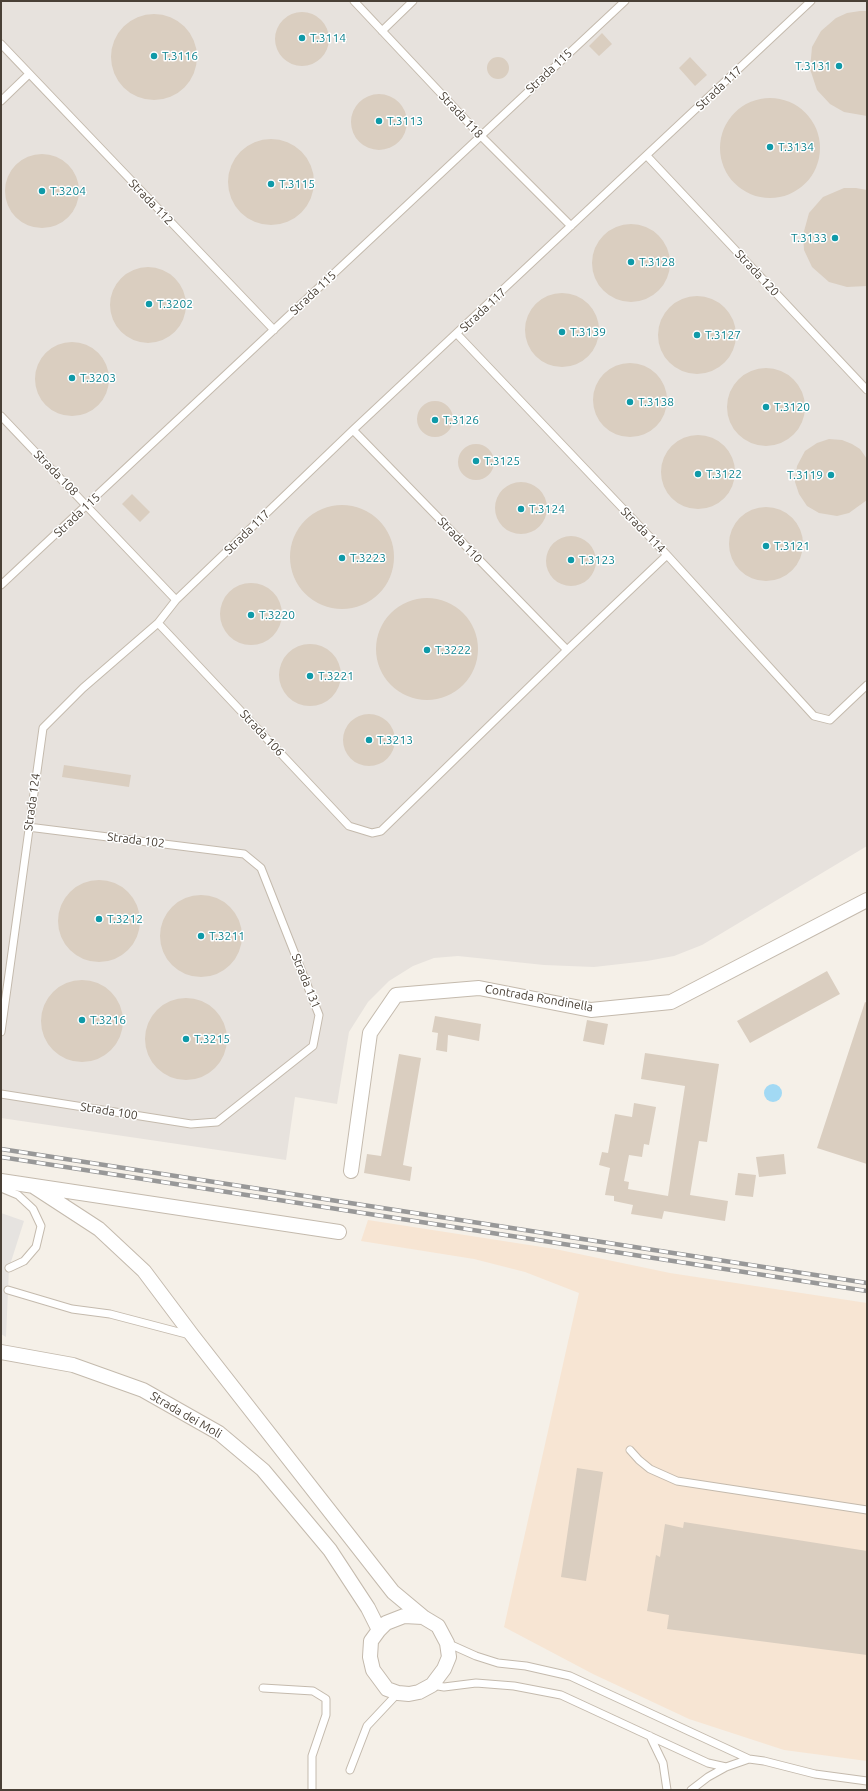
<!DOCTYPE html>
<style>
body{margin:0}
#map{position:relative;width:868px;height:1791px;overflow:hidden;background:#f5f0e8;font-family:Ubuntu,sans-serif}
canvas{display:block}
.frame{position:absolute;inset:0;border:2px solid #494036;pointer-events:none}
</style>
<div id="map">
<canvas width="868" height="1791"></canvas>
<div class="frame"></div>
</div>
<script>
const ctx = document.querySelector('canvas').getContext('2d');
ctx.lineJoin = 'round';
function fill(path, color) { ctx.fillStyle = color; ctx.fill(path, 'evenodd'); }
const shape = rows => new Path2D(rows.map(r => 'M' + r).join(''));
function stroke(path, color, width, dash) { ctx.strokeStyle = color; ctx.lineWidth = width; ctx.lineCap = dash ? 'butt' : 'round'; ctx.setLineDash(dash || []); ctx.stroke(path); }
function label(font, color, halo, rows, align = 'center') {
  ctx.font = font + ' Ubuntu,sans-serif'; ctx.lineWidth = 3; ctx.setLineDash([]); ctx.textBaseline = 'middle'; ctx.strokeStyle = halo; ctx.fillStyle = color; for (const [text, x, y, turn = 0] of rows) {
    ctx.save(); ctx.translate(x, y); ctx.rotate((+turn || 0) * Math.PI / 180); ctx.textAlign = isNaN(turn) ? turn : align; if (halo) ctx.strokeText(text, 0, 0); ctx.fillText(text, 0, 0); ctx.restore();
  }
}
fill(shape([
 [368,1220,555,1249,670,1273,867,1303,867,1761,784,1750,689,1719,593,1674,504,1627,579,1293,525,1272,474,1259,361,1241]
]), '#f7e5d3');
fill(shape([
 [1,1,867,1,867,846,702,945,674,956,647,961,594,967,544,965,458,956,434,958,413,966,389,981,368,1002,349,1032,337,1104,295,1097,286,1160,1,1118]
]), '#e7e2dd');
fill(shape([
 [1,1213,24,1221,9,1268,6,1337,1,1334]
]), '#e6e3e0');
fill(shape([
 '764 1093a9 9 0 1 1 18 0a9 9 0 1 1-18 0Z'
]), '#a2d9f4');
fill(shape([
 [860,11,867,11,867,116,844,112,830,104,817,90,810,69,812,47,821,31,836,18,847,13],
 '275 39a27 27 0 1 1 54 0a27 27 0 1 1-54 0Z',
 '111 57a43 43 0 1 1 86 0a43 43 0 1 1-86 0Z',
 [602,33,612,44,599,56,589,46],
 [690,57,707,75,695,86,679,68],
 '487 68a11 11 0 1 1 22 0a11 11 0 1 1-22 0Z',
 '351 122a28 28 0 1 1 56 0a28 28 0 1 1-56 0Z',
 '720 148a50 50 0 1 1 100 0a50 50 0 1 1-100 0Z',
 '228 182a43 43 0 1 1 86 0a43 43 0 1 1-86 0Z',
 '5 191a37 37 0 1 1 74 0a37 37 0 1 1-74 0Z',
 [844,188,856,188,867,190,867,286,847,287,829,282,812,267,804,250,803,235,809,213,823,197],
 '592 263a39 39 0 1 1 78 0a39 39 0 1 1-78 0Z',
 '110 305a38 38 0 1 1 76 0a38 38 0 1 1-76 0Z',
 '525 330a37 37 0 1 1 74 0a37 37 0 1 1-74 0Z',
 '658 335a39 39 0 1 1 78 0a39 39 0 1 1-78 0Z',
 '35 379a37 37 0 1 1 74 0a37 37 0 1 1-74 0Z',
 '593 400a37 37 0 1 1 74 0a37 37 0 1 1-74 0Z',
 '727 407a39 39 0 1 1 78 0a39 39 0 1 1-78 0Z',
 '417 419a18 18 0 1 1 36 0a18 18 0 1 1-36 0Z',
 '661 472a37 37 0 1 1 74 0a37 37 0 1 1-74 0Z',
 [829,439,842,440,852,444,860,449,867,459,867,500,849,513,837,516,819,513,807,506,799,494,795,482,797,466,805,451,817,443],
 '458 462a18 18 0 1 1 36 0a18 18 0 1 1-36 0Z',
 '495 508a26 26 0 1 1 52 0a26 26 0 1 1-52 0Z',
 [132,494,150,512,140,522,122,504],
 '290 557a52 52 0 1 1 104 0a52 52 0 1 1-104 0Z',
 '729 544a37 37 0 1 1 74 0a37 37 0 1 1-74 0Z',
 '546 561a25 25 0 1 1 50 0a25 25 0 1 1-50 0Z',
 '220 614a31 31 0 1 1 62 0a31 31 0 1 1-62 0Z',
 '376 649a51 51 0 1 1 102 0a51 51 0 1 1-102 0Z',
 '279 675a31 31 0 1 1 62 0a31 31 0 1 1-62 0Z',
 '343 740a26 26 0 1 1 52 0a26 26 0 1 1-52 0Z',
 [64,765,131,775,129,787,62,777],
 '58 921a41 41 0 1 1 82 0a41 41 0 1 1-82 0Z',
 '160 936a41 41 0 1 1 82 0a41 41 0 1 1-82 0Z',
 [827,971,840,994,750,1043,737,1021],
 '41 1021a41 41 0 1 1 82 0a41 41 0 1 1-82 0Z',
 '145 1039a41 41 0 1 1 82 0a41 41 0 1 1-82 0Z',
 [865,1002,867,1003,867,1164,817,1148],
 [435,1016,481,1024,479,1041,448,1035,447,1052,436,1050,438,1033,432,1032],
 [587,1020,608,1024,604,1045,583,1041],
 [645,1053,719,1064,707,1142,699,1141,690,1195,728,1201,725,1221,664,1211,662,1219,631,1214,633,1205,614,1201,614,1196,605,1195,610,1168,599,1165,602,1152,608,1153,615,1114,632,1117,634,1103,656,1107,649,1145,644,1144,642,1157,629,1155,624,1181,629,1182,628,1189,668,1196,685,1086,641,1079],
 [399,1054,421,1058,403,1165,412,1167,410,1181,364,1173,367,1154,381,1156],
 [784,1154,786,1174,759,1177,756,1157],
 [738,1173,756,1175,753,1197,735,1195],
 [577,1468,603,1472,586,1581,561,1577],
 [684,1522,867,1551,867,1655,667,1629,669,1615,647,1611,656,1555,660,1557,665,1524,683,1528]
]), '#dacec0');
const service = shape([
 [354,1,480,135,571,226],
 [382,31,413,1],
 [1,44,274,330],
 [1,101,29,74],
 [647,156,867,390],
 [457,334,667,555,814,716,830,720,867,685],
 [1,416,176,600],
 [353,430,567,650],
 [1,585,625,1],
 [158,623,349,826,372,833,381,831,567,650,667,555],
 [1,1032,43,728,83,688,158,623,176,600,353,430,811,1],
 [1,1094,191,1124,217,1122,313,1046,319,1015,261,868,244,854,28,827],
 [1,1188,18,1195,33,1209,41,1226,36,1247,24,1261,9,1268],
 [8,1290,72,1309,110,1314,190,1335],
 [630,1450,639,1460,650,1469,677,1481,867,1510],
 [447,1643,476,1656,498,1663,526,1666,570,1676,749,1759],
 [432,1685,444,1687,476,1683,514,1686,561,1695,708,1763,726,1767],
 [263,1688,313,1691,326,1699,326,1715,312,1756,312,1790],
 [650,1736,663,1763,667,1790],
 [350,1770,367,1726,398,1693],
 [691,1790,708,1777,726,1767,749,1759,764,1761,815,1774,867,1781]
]);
const minor = shape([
 [351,1171,370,1033,396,995,479,988,591,1010,671,1002,867,900],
 [1,1181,339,1232],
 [33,1186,99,1229,144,1271,192,1335,393,1592,423,1617],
 [1,1352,73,1365,143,1390,219,1433,263,1470,330,1550,368,1608,379,1630],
 [404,1616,423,1617,438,1626,447,1643,449,1657,444,1669,432,1685,419,1692,409,1694,398,1693,387,1689,373,1670,370,1657,371,1641,379,1630,386,1623,404,1616]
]);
stroke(service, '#c4baad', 9);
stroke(minor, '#c4baad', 16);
stroke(service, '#fff', 7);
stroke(minor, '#fff', 14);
const rail = shape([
 [1,1149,867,1283],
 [1,1157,867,1291]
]);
stroke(rail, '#989898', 4.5);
stroke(rail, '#fff', 3, [9]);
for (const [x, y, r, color] of [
 [302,38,4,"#0f9aa8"],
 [154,56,4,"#0f9aa8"],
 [839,66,4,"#0f9aa8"],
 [379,121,4,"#0f9aa8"],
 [770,147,4,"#0f9aa8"],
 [271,184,4,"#0f9aa8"],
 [42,191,4,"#0f9aa8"],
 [835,238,4,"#0f9aa8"],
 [631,262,4,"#0f9aa8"],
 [149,304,4,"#0f9aa8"],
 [562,332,4,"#0f9aa8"],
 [697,335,4,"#0f9aa8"],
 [72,378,4,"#0f9aa8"],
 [630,402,4,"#0f9aa8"],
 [766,407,4,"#0f9aa8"],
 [435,420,4,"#0f9aa8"],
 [476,461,4,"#0f9aa8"],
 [698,474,4,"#0f9aa8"],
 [831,475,4,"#0f9aa8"],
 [521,509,4,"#0f9aa8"],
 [766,546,4,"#0f9aa8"],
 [342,558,4,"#0f9aa8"],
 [571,560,4,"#0f9aa8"],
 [251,615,4,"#0f9aa8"],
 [427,650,4,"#0f9aa8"],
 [310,676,4,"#0f9aa8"],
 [369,740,4,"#0f9aa8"],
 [99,919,4,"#0f9aa8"],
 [201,936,4,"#0f9aa8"],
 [82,1020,4,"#0f9aa8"],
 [186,1039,4,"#0f9aa8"]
]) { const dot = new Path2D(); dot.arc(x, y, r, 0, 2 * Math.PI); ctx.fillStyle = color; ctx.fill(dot); stroke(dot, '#fff', 1.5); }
label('12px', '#0d838f', '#fff', [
 ["T.3114",310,38],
 ["T.3116",162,56],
 ["T.3131",831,66,"right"],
 ["T.3113",387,121],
 ["T.3134",778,147],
 ["T.3115",279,184],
 ["T.3204",50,191],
 ["T.3133",827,238,"right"],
 ["T.3128",639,262],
 ["T.3202",157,304],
 ["T.3139",570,332],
 ["T.3127",705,335],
 ["T.3203",80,378],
 ["T.3138",638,402],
 ["T.3120",774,407],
 ["T.3126",443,420],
 ["T.3125",484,461],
 ["T.3122",706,474],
 ["T.3119",823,475,"right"],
 ["T.3124",529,509],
 ["T.3121",774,546],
 ["T.3223",350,558],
 ["T.3123",579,560],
 ["T.3220",259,615],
 ["T.3222",435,650],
 ["T.3221",318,676],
 ["T.3213",377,740],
 ["T.3212",107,919],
 ["T.3211",209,936],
 ["T.3216",90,1020],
 ["T.3215",194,1039]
], 'left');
label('12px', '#494036', '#fff', [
 ["Strada 115",549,71,-43],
 ["Strada 117",719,88,-43],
 ["Strada 118",461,115,47],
 ["Strada 112",151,202,46],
 ["Strada 120",757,273,47],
 ["Strada 115",313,293,-43],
 ["Strada 117",483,310,-43],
 ["Strada 108",56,473,46],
 ["Strada 115",77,515,-43],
 ["Strada 114",643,530,46],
 ["Strada 117",247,532,-44],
 ["Strada 110",460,540,46],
 ["Strada 106",262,733,47],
 ["Strada 124",32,802,-82],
 ["Strada 102",136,840,7],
 ["Strada 131",306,981,68],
 ["Contrada Rondinella",539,998,10],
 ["Strada 100",109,1111,9],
 ["Strada dei Moli",186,1415,30]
]);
</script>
